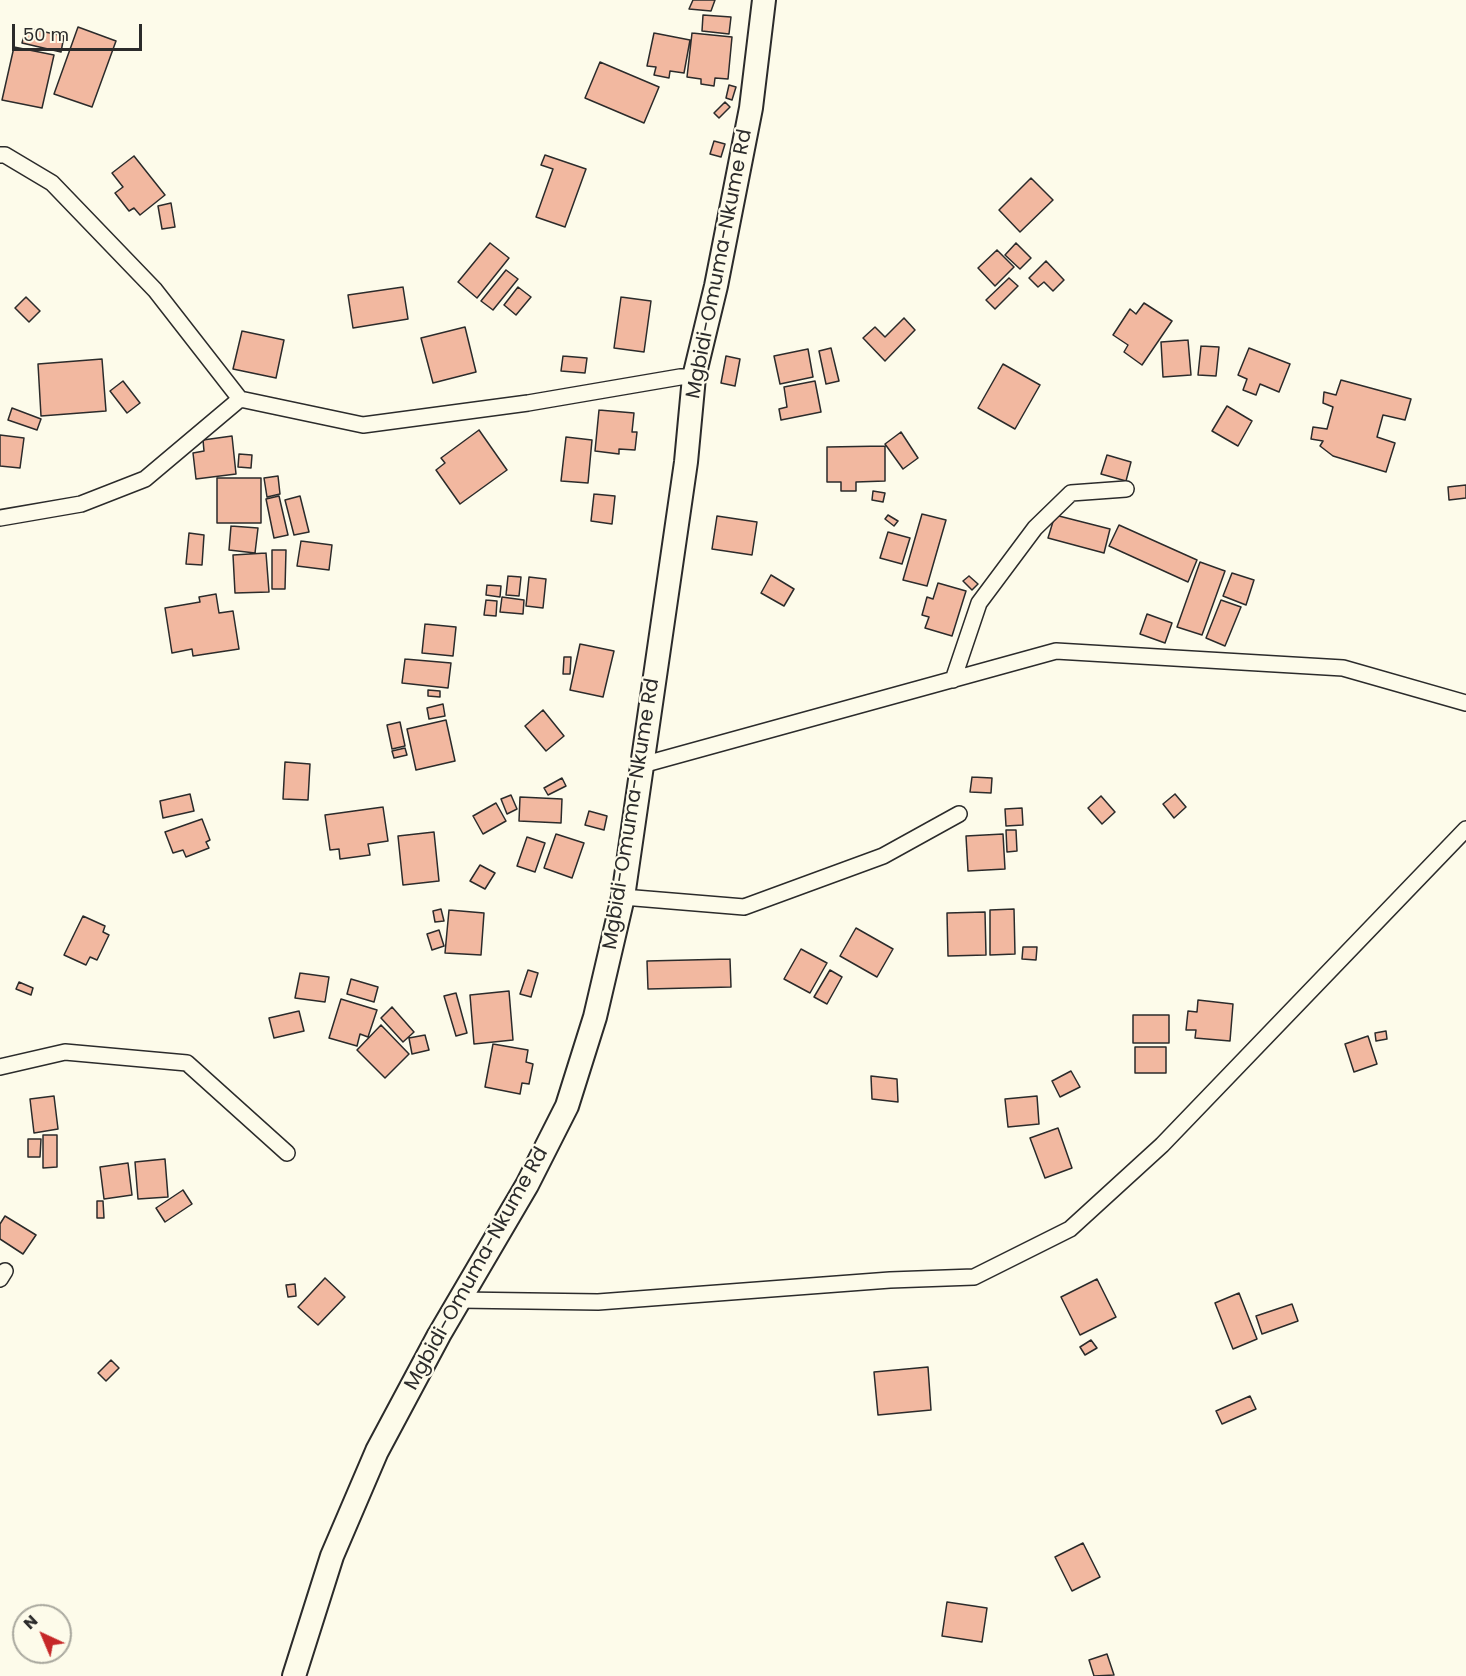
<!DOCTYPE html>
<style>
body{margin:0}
#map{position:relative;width:1466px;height:1676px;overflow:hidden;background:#fdfbea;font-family:Poppins,sans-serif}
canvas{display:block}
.north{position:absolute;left:12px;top:1604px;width:60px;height:60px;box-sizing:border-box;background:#fdfbea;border:2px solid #a9a89e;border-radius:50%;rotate:316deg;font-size:16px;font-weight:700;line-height:24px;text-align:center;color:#2b2b2b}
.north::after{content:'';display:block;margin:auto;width:21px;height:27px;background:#c62828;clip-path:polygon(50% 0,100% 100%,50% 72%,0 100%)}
.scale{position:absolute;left:12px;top:24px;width:130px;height:27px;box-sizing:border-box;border:3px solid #2b2b2b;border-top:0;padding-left:8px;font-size:18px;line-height:21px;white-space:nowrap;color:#2b2b2b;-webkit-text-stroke:4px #fdfbea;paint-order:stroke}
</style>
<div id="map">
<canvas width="1466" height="1676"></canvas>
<div class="north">N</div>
<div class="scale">50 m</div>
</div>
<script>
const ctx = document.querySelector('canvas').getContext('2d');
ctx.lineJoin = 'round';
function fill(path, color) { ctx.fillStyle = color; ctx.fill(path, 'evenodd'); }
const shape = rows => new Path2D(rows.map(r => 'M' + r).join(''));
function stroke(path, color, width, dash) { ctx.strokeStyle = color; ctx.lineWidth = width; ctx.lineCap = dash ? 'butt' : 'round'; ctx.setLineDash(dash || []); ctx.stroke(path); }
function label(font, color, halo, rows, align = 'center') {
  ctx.font = font + ' Poppins,sans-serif'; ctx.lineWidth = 4.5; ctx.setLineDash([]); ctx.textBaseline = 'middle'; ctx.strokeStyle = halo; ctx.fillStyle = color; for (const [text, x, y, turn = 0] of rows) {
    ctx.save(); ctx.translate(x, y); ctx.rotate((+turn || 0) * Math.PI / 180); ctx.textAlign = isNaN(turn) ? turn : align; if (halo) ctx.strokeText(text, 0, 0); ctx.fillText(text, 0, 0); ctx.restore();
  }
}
const building = shape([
 [693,0,715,0,711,11,689,9,693,0],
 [703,15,731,17,729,34,702,31,703,15],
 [78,27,116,41,92,107,54,94,78,27],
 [26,28,64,36,61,52,22,43,26,28],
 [654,33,690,40,684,73,670,71,669,78,654,75,656,67,647,66,654,33],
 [692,33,732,37,728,79,715,78,714,86,701,84,701,79,687,77,692,33],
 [14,47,54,55,42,108,2,100,14,47],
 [600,62,659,87,644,123,585,98,600,62],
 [729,85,736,87,732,100,726,98,729,85],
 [725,102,730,107,719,118,714,113,725,102],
 [714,141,725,144,721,157,710,154,714,141],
 [545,155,586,169,565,227,536,217,553,169,541,165,545,155],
 [134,156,165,195,140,215,134,208,129,211,115,193,123,187,112,173,134,156],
 [1031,178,1053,200,1020,232,999,210,1031,178],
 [171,203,175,227,162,229,158,206,171,203],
 [490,243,509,258,477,298,458,282,490,243],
 [1016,243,1031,258,1020,269,1005,255,1016,243],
 [997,250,1014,267,995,286,978,268,997,250],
 [1046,261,1064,280,1053,291,1044,282,1038,287,1029,278,1046,261],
 [506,270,518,279,493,310,481,301,506,270],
 [1009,278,1018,286,995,309,986,300,1009,278],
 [403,287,408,319,353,328,348,295,403,287],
 [518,287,531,297,516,315,504,305,518,287],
 [26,297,40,311,29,322,15,308,26,297],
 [621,297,651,301,644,352,614,348,621,297],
 [1144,303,1172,321,1142,365,1124,352,1128,345,1113,335,1130,309,1136,314,1144,303],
 [904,318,915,330,885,361,863,338,875,327,885,337,904,318],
 [465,327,476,372,433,383,421,338,465,327],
 [242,331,284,340,276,378,233,369,242,331],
 [1188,340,1191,375,1163,377,1161,342,1188,340],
 [1201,346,1219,347,1216,376,1198,375,1201,346],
 [831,348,839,381,826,384,819,351,831,348],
 [1249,348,1290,364,1279,392,1260,384,1256,395,1243,390,1247,379,1238,375,1249,348],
 [808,349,813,377,780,384,774,356,808,349],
 [563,356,587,358,585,373,561,371,563,356],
 [726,356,740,359,735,386,721,383,726,356],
 [102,359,106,411,41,416,38,364,102,359],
 [1003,364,1040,385,1015,429,978,408,1003,364],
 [1341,380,1411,399,1405,420,1383,415,1377,437,1395,443,1386,472,1333,456,1320,446,1323,441,1311,439,1313,427,1327,429,1333,407,1323,403,1324,392,1336,395,1341,380],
 [123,381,140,403,127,413,110,391,123,381],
 [815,381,821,412,781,420,779,409,787,407,784,387,815,381],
 [1227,406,1252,421,1238,446,1212,431,1227,406],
 [12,408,41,419,37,430,8,420,12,408],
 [599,410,634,413,632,432,637,432,635,450,619,449,619,454,595,451,599,410],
 [479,430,507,470,460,504,436,470,445,463,441,458,479,430],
 [901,432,918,458,903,469,885,444,901,432],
 [0,435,24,438,20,468,0,466,0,435],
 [232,436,236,474,196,479,193,453,204,451,203,440,232,436],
 [566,437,592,440,588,483,561,481,566,437],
 [885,446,885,481,856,482,856,491,841,491,841,482,827,482,827,447,885,446],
 [239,454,252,455,251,468,238,467,239,454],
 [1107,455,1131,462,1126,481,1101,474,1107,455],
 [278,476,280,494,267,497,264,478,278,476],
 [217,478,261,478,261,523,217,523,217,478],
 [1466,485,1466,498,1449,500,1448,487,1466,485],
 [873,491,885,493,883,502,872,500,873,491],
 [594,494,615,496,612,524,591,521,594,494],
 [279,496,288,535,274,538,266,499,279,496],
 [300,496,309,532,294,535,285,500,300,496],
 [922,514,946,520,927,586,903,580,922,514],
 [888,515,898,521,894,526,885,519,888,515],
 [1055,515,1110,529,1104,553,1048,538,1055,515],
 [717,516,757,522,752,555,712,549,717,516],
 [1119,525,1197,560,1188,582,1109,546,1119,525],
 [231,526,258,528,255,553,229,550,231,526],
 [888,532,910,538,902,564,880,558,888,532],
 [189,533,204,535,202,565,186,564,189,533],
 [301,541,332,545,329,570,297,566,301,541],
 [272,550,286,550,285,589,272,589,272,550],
 [266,553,269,592,235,593,233,555,266,553],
 [1200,562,1225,571,1202,635,1177,627,1200,562],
 [1232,573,1254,580,1246,605,1223,596,1232,573],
 [771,575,794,589,784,606,761,593,771,575],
 [508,576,521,577,519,596,506,595,508,576],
 [969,576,978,584,972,590,963,581,969,576],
 [529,577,546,579,543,608,526,606,529,577],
 [938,583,966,591,952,636,925,628,929,617,922,615,927,597,933,599,938,583],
 [487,585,501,586,500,597,486,595,487,585],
 [216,594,219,613,233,611,239,649,193,656,192,649,172,653,165,608,200,602,199,597,216,594],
 [502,597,524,600,523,614,500,612,502,597],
 [486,600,497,601,496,616,484,615,486,600],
 [1221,600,1241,607,1225,646,1206,638,1221,600],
 [1147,614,1172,623,1165,643,1140,634,1147,614],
 [425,624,456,627,453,656,422,653,425,624],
 [580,644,614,651,603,697,570,690,580,644],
 [564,657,571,657,570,674,563,674,564,657],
 [405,659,451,663,448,688,402,683,405,659],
 [428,690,440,691,440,697,428,696,428,690],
 [443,704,445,716,429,719,427,708,443,704],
 [543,710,564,736,546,751,525,726,543,710],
 [446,720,455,761,416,770,407,729,446,720],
 [400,722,405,746,392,749,387,725,400,722],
 [405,748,407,755,394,758,392,751,405,748],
 [285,762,310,764,308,800,283,799,285,762],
 [972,777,992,778,991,793,970,792,972,777],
 [562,778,566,786,548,795,544,788,562,778],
 [190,794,194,811,163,818,160,801,190,794],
 [1175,794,1186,807,1174,818,1163,804,1175,794],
 [511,795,517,809,507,814,501,799,511,795],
 [1101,796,1115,812,1102,824,1088,808,1101,796],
 [520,797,562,799,561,823,519,821,520,797],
 [496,803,506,821,483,834,473,816,496,803],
 [383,807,388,841,368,844,370,855,340,859,339,849,330,850,325,815,383,807],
 [1022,808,1023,825,1006,826,1005,809,1022,808],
 [589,811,607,816,604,830,585,825,589,811],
 [202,819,210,840,206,842,209,848,186,857,183,850,173,853,165,832,202,819],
 [1006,830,1016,830,1017,851,1007,852,1006,830],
 [434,832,439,881,403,885,398,836,434,832],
 [556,834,584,843,572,878,544,868,556,834],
 [1003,834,1005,869,968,871,966,836,1003,834],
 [527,837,545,843,535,872,517,866,527,837],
 [480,865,495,873,485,889,470,881,480,865],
 [441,909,444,921,435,922,433,911,441,909],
 [1014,909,1015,954,990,955,990,910,1014,909],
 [449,910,484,913,481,955,445,953,449,910],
 [985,912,986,955,948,956,947,913,985,912],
 [83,916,105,926,103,932,109,935,97,960,90,957,86,965,64,955,83,916],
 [856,928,893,949,877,977,840,956,856,928],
 [439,930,444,946,432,950,427,934,439,930],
 [1023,947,1037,947,1036,960,1022,959,1023,947],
 [801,949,827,963,810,993,784,979,801,949],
 [730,959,731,987,648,989,647,961,730,959],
 [528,970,538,973,531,997,520,994,528,970],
 [830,970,842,977,827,1004,814,997,830,970],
 [300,973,329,977,325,1002,295,998,300,973],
 [351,979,378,987,374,1002,347,994,351,979],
 [19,982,33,988,31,995,16,989,19,982],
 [509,991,513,1040,474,1044,470,995,509,991],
 [456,993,467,1033,456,1036,444,996,456,993],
 [341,999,377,1010,368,1037,360,1034,357,1046,329,1038,341,999],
 [1198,1000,1233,1004,1230,1041,1195,1038,1196,1030,1186,1030,1188,1011,1197,1012,1198,1000],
 [392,1007,414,1032,403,1042,381,1018,392,1007],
 [299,1011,304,1031,274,1038,269,1018,299,1011],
 [1133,1015,1169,1015,1169,1043,1133,1043,1133,1015],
 [381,1025,409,1054,385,1078,357,1050,381,1025],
 [1386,1031,1387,1039,1376,1041,1375,1033,1386,1031],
 [425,1035,429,1050,412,1054,409,1038,425,1035],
 [1368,1036,1377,1064,1354,1072,1345,1044,1368,1036],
 [493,1044,528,1050,526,1062,533,1064,529,1084,522,1083,520,1094,485,1087,493,1044],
 [1135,1047,1166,1047,1166,1073,1135,1073,1135,1047],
 [1071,1071,1080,1087,1060,1097,1052,1081,1071,1071],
 [871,1076,897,1079,898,1102,872,1099,871,1076],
 [54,1096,58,1129,34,1133,30,1099,54,1096],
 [1037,1096,1039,1124,1008,1127,1005,1099,1037,1096],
 [1058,1128,1072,1168,1045,1178,1030,1138,1058,1128],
 [43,1135,57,1135,57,1167,43,1168,43,1135],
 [28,1139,41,1139,40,1157,28,1157,28,1139],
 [165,1159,168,1197,138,1199,135,1162,165,1159],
 [128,1163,132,1195,104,1199,100,1167,128,1163],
 [183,1190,192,1204,165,1222,156,1208,183,1190],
 [97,1201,103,1201,104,1218,97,1218,97,1201],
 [5,1216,36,1235,23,1254,0,1239,0,1224,5,1216],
 [325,1278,345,1297,318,1325,298,1307,325,1278],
 [1097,1279,1116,1317,1080,1335,1061,1297,1097,1279],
 [295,1284,296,1296,288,1297,286,1285,295,1284],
 [1239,1293,1257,1339,1233,1349,1215,1303,1239,1293],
 [1292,1304,1298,1321,1262,1334,1256,1316,1292,1304],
 [1091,1340,1097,1348,1085,1355,1080,1347,1091,1340],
 [111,1360,119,1368,106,1381,98,1373,111,1360],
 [928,1367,931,1410,878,1415,874,1372,928,1367],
 [1250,1396,1256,1409,1222,1424,1216,1411,1250,1396],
 [1083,1543,1100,1577,1072,1591,1055,1557,1083,1543],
 [947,1602,987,1608,982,1642,942,1636,947,1602],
 [1107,1654,1114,1675,1094,1676,1089,1660,1107,1654]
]);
fill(building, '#f2b8a0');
stroke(building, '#2b2b2b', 1.5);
const street = shape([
 [0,155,5,155,52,183,155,290,240,399],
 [0,518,81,504,145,479,240,399,363,425,528,403,680,377,694,377],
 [953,680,979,603,1035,528,1071,493,1126,489],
 [642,765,1056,651,1343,668,1466,703],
 [623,897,744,907,883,856,959,814],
 [0,1067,65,1052,187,1063,287,1153],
 [0,1279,5,1271],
 [459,1300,598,1302,890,1280,974,1277,1070,1229,1162,1145,1466,829]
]);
const secondary = shape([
 [294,1676,332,1556,377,1451,439,1335,527,1185,567,1106,595,1017,623,897,686,462,694,377,716,286,751,108,764,0]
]);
stroke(street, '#2b2b2b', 18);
stroke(secondary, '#2b2b2b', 26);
stroke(street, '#fdfbea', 15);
stroke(secondary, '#fdfbea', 22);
label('20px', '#2b2b2b', '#fdfbea', [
 ["Mgbidi-Omuma-Nkume Rd",720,264,-79],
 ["Mgbidi-Omuma-Nkume Rd",632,814,-81],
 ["Mgbidi-Omuma-Nkume Rd",477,1269,-61]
]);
</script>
